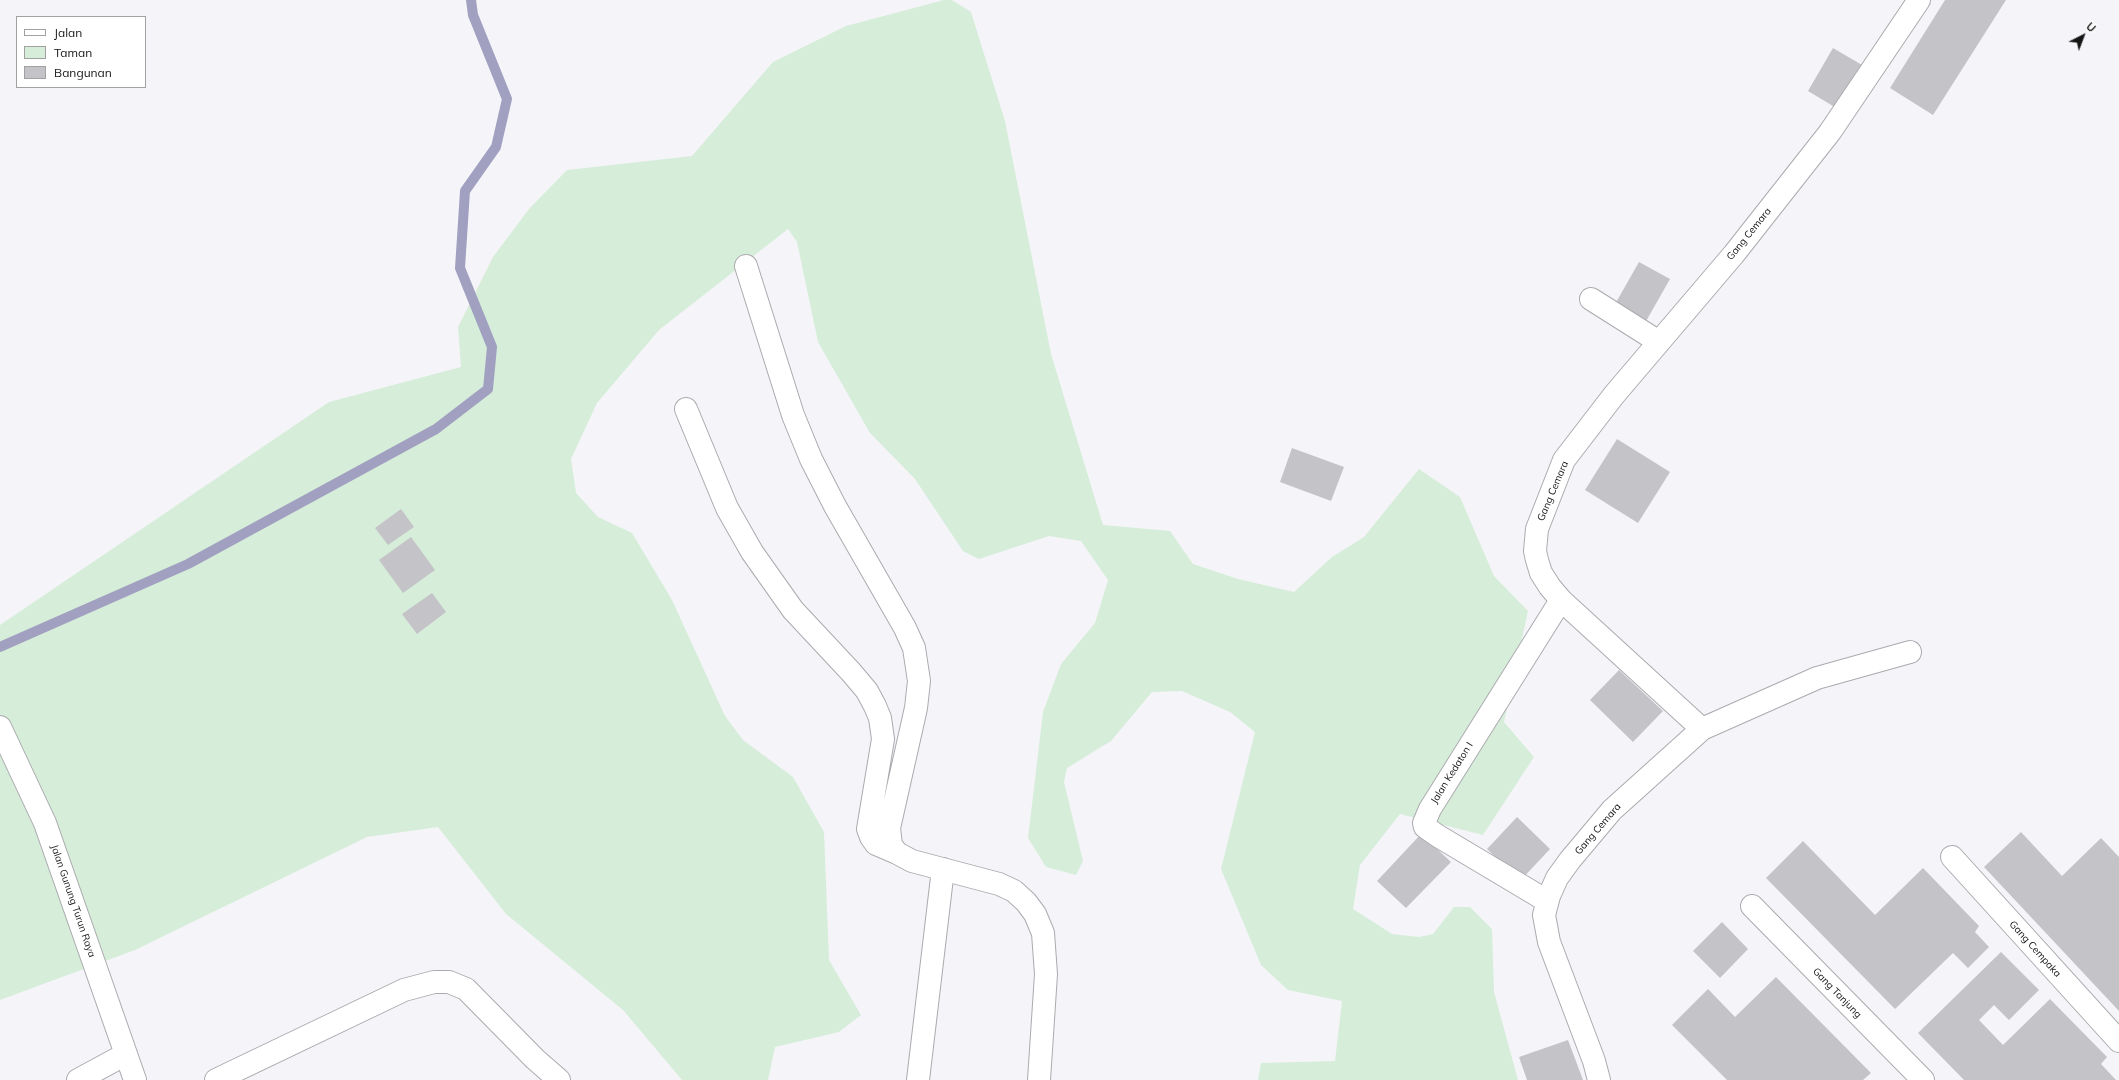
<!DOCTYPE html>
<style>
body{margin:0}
#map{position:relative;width:2119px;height:1080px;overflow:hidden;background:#f5f5f9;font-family:Mulish,sans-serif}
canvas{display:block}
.legend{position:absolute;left:16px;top:16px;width:130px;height:72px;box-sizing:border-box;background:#fff;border:1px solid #a1a1a2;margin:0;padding:5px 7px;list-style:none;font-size:12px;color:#151516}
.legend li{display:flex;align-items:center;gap:8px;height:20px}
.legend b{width:20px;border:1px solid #a1a1a2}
.north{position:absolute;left:2063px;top:16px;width:40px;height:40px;-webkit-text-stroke:3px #fff;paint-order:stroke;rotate:42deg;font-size:11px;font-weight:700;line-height:16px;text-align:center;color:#151516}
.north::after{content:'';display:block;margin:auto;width:14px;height:18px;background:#151516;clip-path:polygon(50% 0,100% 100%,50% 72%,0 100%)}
</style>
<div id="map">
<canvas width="2119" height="1080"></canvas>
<ul class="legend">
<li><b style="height:5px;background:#fff"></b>Jalan</li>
<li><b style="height:11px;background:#d6edd9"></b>Taman</li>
<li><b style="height:11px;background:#c4c4c8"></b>Bangunan</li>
</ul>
<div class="north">U</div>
</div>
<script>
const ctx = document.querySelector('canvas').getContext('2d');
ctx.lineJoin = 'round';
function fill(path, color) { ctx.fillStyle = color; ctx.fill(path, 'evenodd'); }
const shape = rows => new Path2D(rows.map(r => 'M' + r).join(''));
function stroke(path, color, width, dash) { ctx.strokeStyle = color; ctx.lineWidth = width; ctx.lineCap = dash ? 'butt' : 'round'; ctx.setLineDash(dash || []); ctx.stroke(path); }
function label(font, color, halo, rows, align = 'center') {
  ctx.font = font + ' Mulish,sans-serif'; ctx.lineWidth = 3.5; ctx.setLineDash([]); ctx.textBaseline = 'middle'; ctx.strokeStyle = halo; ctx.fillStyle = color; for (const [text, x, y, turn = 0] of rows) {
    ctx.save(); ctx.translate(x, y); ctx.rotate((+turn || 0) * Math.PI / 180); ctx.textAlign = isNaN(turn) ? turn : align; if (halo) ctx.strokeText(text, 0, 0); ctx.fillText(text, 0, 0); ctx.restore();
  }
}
fill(shape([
 [944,0,952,0,971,12,1005,121,1051,354,1103,525,1170,531,1193,564,1238,579,1294,592,1332,557,1364,537,1419,469,1460,497,1494,576,1528,611,1504,722,1534,757,1483,835,1400,814,1360,865,1353,909,1392,934,1419,937,1433,934,1454,907,1470,907,1492,929,1494,992,1518,1080,1258,1080,1261,1063,1335,1061,1342,1001,1288,990,1261,965,1221,869,1255,732,1230,712,1182,691,1152,692,1111,741,1067,768,1064,782,1083,861,1076,875,1046,867,1028,838,1043,712,1061,664,1095,623,1108,580,1081,541,1049,536,979,559,963,551,915,479,870,433,818,342,797,242,788,229,659,330,597,403,571,459,576,493,598,517,632,533,672,600,725,716,743,740,793,777,824,832,829,960,861,1015,839,1032,775,1047,768,1080,682,1080,623,1010,506,914,438,827,367,837,135,950,0,1000,0,625,329,402,461,367,458,327,493,257,529,209,567,170,692,156,773,62,846,26]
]), '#d6edd9');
stroke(shape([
 [0,647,188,564,436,429,488,389,492,347,460,268,465,191,496,147,507,99,473,15,471,0]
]), '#a2a0c1', 10);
fill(shape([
 [1945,0,2006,0,1933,115,1890,88],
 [1833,48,1862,65,1838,109,1808,91],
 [1639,262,1670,279,1645,323,1614,306],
 [1617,439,1670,472,1638,523,1585,490],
 [1292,448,1344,467,1331,501,1280,482],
 [401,509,414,527,388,545,375,528],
 [411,537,435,570,403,593,379,560],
 [432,593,446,612,417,634,402,614],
 [1619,670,1663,711,1633,742,1590,700],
 [1517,817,1550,849,1520,881,1487,849],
 [2021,832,2062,876,2101,838,2119,857,2119,1011,1984,867],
 [1421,834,1451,862,1406,908,1377,881],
 [1803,841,1875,915,1923,868,1979,926,1975,932,1989,947,1968,968,1953,953,1895,1009,1766,878],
 [1722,922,1748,949,1720,978,1693,951],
 [2001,952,2039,990,2009,1020,1994,1005,1979,1020,2003,1045,2050,999,2107,1057,2101,1064,2116,1080,1964,1080,1918,1033],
 [1776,977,1871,1073,1863,1080,1727,1080,1672,1025,1708,989,1735,1017],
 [1568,1040,1583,1080,1527,1080,1519,1057]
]), '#c4c4c8');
const minor = shape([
 [746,266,793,415,811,459,835,506,905,628,914,648,919,681,916,708,889,828,891,845,897,853,912,861,999,884,1014,891,1026,902,1035,914,1043,933,1046,974,1039,1080],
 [1591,299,1659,342],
 [686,409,727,508,752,552,793,610,851,672,867,691,875,706,880,718,883,739,868,829,871,837,876,844,897,853],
 [0,727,45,823,135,1080],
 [1702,729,1817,678,1910,652],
 [1952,857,2119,1041],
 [1547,901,1438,836,1425,827,1424,823,1430,809,1561,600],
 [1752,906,1923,1080],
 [78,1080,126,1054],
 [216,1080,404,990,434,982,449,982,466,989,535,1059,559,1080],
 [918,1080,943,869],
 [1599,1080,1594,1061,1549,942,1544,915,1549,896,1557,878,1570,860,1612,810,1702,729,1561,600,1550,587,1541,573,1537,560,1535,551,1537,529,1564,460,1614,395,1734,254,1830,132,1919,0]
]);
stroke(minor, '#ababaf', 24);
stroke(minor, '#fff', 22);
label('10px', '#151516', '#fff', [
 ["Gang Cemara",1749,234,-51],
 ["Gang Cemara",1553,491,-67],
 ["Jalan Kedaton I",1452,773,-58],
 ["Gang Cemara",1598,829,-49],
 ["Jalan Gunung Turun Raya",73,901,71],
 ["Gang Cempaka",2035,949,48],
 ["Gang Tanjung",1837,993,46]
]);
</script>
